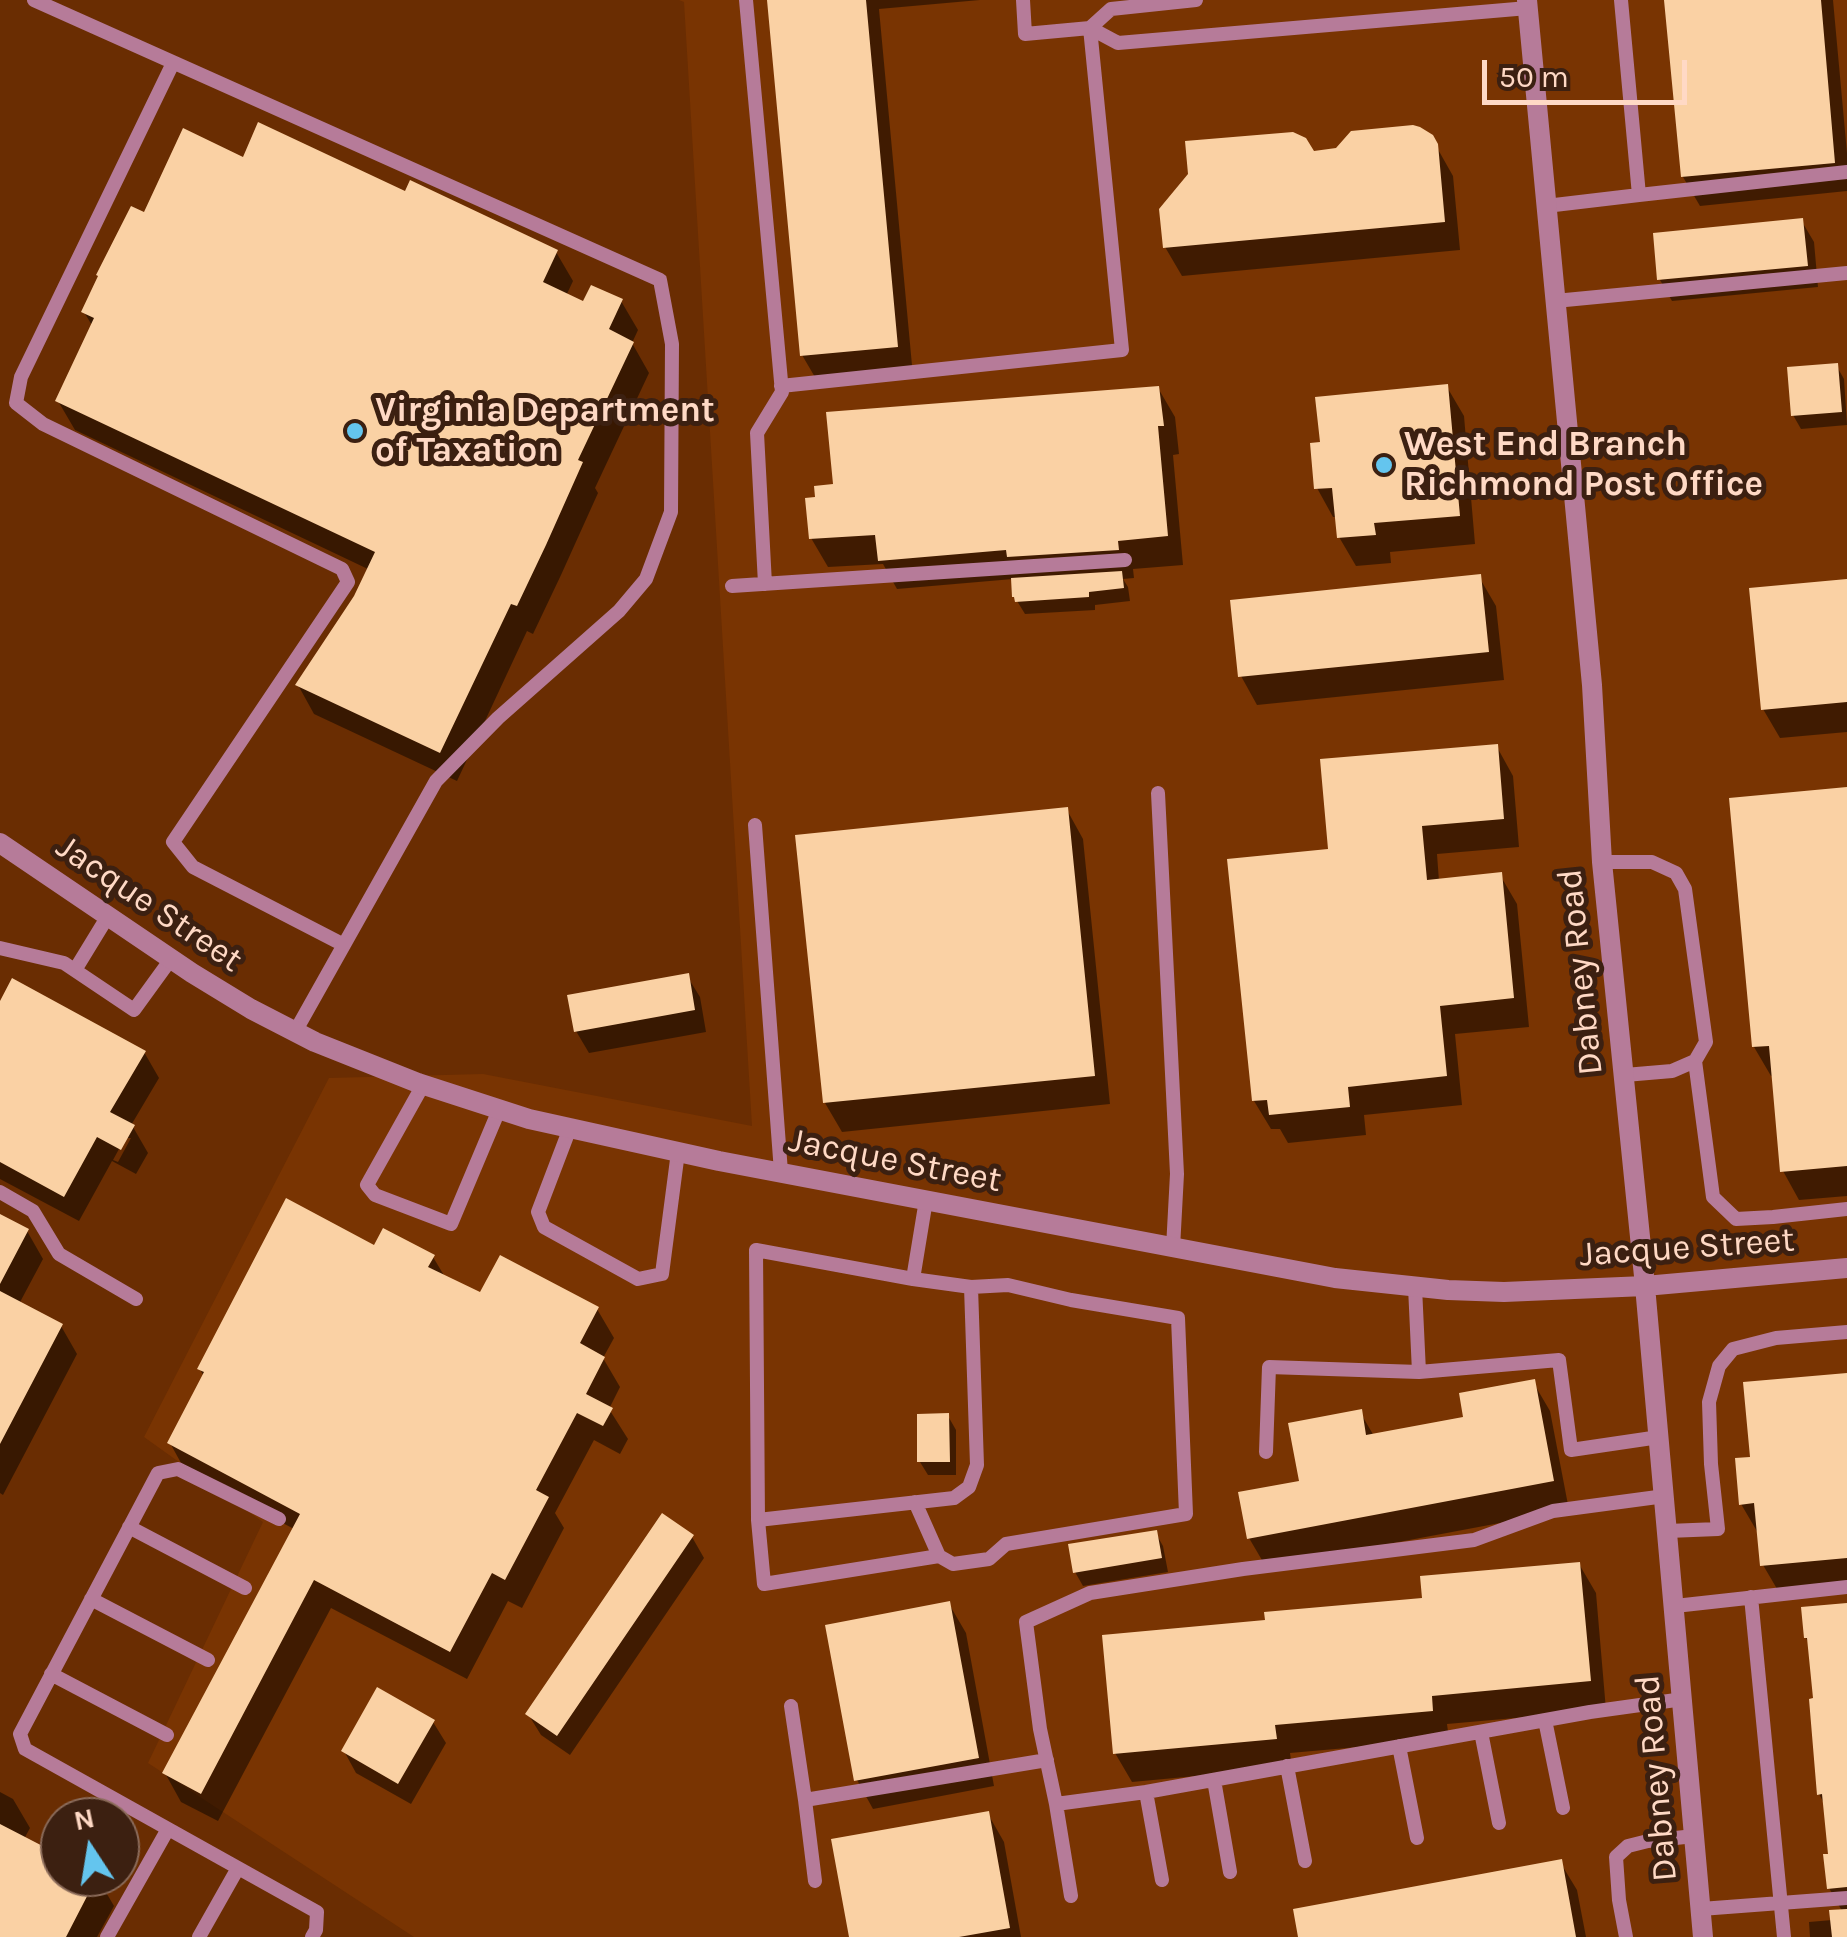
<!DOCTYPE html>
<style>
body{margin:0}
#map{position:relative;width:1847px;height:1937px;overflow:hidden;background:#6a2d02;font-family:Karla,sans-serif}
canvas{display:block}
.north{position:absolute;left:40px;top:1797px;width:100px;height:100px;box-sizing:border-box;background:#3c2011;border:2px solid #8a6a59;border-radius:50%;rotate:348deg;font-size:28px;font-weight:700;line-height:40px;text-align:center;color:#ffd9c5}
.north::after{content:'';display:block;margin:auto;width:35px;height:45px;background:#64c5ee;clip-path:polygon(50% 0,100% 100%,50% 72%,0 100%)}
.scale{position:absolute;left:1482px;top:60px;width:205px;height:45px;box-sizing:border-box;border:5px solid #ffd9c5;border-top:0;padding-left:12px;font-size:30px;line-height:35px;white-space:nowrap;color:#ffd9c5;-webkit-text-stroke:8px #3c2011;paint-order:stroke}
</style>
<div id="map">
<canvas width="1847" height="1937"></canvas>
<div class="north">N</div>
<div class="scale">50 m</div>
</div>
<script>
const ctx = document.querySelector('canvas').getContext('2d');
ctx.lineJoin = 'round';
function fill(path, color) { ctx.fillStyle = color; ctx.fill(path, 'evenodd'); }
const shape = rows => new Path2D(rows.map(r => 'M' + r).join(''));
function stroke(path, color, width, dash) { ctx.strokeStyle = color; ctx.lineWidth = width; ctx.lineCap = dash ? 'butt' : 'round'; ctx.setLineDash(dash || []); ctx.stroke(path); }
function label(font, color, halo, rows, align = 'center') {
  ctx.font = font + ' Karla,sans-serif'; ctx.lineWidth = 10; ctx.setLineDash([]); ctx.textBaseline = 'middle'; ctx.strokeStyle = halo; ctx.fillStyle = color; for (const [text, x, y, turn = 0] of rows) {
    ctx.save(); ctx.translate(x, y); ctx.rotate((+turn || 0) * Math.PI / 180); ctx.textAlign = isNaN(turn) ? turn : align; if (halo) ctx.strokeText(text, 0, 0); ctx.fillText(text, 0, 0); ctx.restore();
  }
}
fill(shape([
 [679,0,1847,0,1847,1937,414,1937,148,1763,263,1522,144,1437,329,1078,483,1074,752,1126,684,2]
]), '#793402');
fill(shape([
 [769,0,980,0,879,9,913,376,819,384,802,355],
 [1667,0,1833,0,1847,153,1847,191,1700,206,1683,177],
 [1431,137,1453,176,1460,250,1182,276,1165,247,1191,175,1313,154],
 [244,160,406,194,556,252,573,281,566,296,585,304,621,301,638,330,632,343,649,373,595,488,598,493,561,575,533,634,527,631,457,781,314,714,298,685,357,597,370,570,75,430,58,401,93,327,84,312,145,216],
 [1801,220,1814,242,1818,287,1672,301,1660,280],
 [1836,365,1844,379,1847,425,1801,429,1793,415],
 [1447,387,1464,416,1475,544,1390,552,1391,563,1356,566,1339,537,1337,517,1333,517,1317,488],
 [1158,388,1175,417,1179,454,1173,455,1183,565,1133,569,1134,578,1123,579,1128,587,1130,601,1095,605,1095,610,1025,614,1014,596,1013,579,897,589,883,564,828,567,811,538,817,499,835,486],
 [1479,577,1496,606,1504,680,1257,705,1241,676],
 [1847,581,1847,732,1780,738,1763,709],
 [1497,747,1513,776,1519,847,1437,854,1439,881,1500,875,1517,904,1529,1027,1455,1034,1462,1105,1364,1115,1366,1135,1288,1143,1280,1129,1271,1129,1254,1101,1330,852],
 [1847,790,1847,1196,1799,1200,1783,1171,1774,1075,1771,1076,1754,1047],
 [1067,810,1083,839,1110,1104,842,1132,825,1103],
 [687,976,700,997,706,1032,589,1053,576,1031],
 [0,1005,144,1052,159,1078,130,1127,133,1127,148,1153,136,1174,112,1161,79,1221,0,1179],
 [125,1138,131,1138,118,1162,113,1160],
 [0,1217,27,1231,43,1259,19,1304,61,1326,77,1354,3,1495,0,1493],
 [375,1248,433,1257,445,1277,482,1295,597,1309,614,1338,603,1358,620,1387,609,1409,628,1439,620,1454,594,1440,555,1513,564,1528,522,1608,508,1601,467,1679,331,1608,218,1821,181,1802,165,1773,294,1529,186,1472,170,1443,204,1377,200,1369],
 [1847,1375,1847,1588,1780,1594,1763,1565,1758,1533,1741,1504,1753,1459],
 [1533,1382,1550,1411,1569,1510,1266,1567,1249,1538,1302,1483,1360,1412,1374,1436,1466,1419],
 [948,1416,956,1430,956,1475,928,1475,920,1462],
 [1155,1532,1163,1546,1168,1572,1083,1586,1075,1572],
 [692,1537,704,1558,570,1755,541,1735,528,1714],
 [1579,1564,1596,1593,1606,1710,1447,1724,1449,1739,1290,1753,1292,1767,1132,1782,1115,1753,1268,1623,1424,1600],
 [949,1604,966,1633,994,1786,873,1809,857,1780],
 [1847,1605,1847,1937,1810,1937,1809,1922,1832,1920,1842,1911,1829,1888,1830,1856,1825,1805,1819,1794,1815,1701,1810,1645,1806,1638],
 [433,1722,446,1743,411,1804,356,1773,344,1751],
 [0,1792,13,1799,30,1828,24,1839,60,1858,60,1877,97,1877,114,1906,97,1937,0,1937],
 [988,1814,1004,1842,1021,1937,851,1937],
 [1560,1862,1577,1890,1586,1937,1301,1937]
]), '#0007');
fill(shape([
 [767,0,866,0,898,347,800,356],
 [1664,0,1821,0,1835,163,1681,177],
 [258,122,405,191,410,180,558,250,543,282,583,301,591,285,623,299,609,329,634,342,578,460,583,462,546,545,517,606,511,604,440,753,295,685,354,596,375,552,55,401,94,318,81,312,98,276,96,275,131,206,144,212,183,128,243,157],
 [1413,125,1420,127,1433,135,1438,144,1445,222,1163,248,1159,209,1188,174,1185,141,1293,132,1306,138,1314,151,1336,148,1351,131],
 [1803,218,1808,266,1657,280,1653,233],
 [1838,363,1842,412,1791,416,1787,367],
 [1448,384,1460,516,1374,523,1376,535,1337,538,1332,488,1314,489,1310,443,1320,442,1315,397],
 [1159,386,1164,426,1158,426,1168,536,1118,541,1119,550,1007,557,1006,550,878,561,875,535,809,539,805,498,815,497,814,486,833,484,826,412],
 [1122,571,1124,588,1089,592,1089,597,1015,602,1014,597,1012,597,1011,578],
 [1481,574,1489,652,1238,677,1230,600],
 [1847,579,1847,702,1761,710,1749,588],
 [1498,744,1504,819,1422,826,1427,880,1502,872,1514,998,1440,1006,1447,1076,1348,1087,1350,1107,1269,1115,1267,1100,1252,1101,1227,859,1328,849,1320,759],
 [1847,787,1847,1166,1780,1172,1769,1046,1752,1047,1729,798],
 [1068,807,1095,1076,823,1103,795,835],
 [689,973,695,1010,574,1032,567,995],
 [12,978,146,1051,110,1112,135,1125,121,1150,97,1137,64,1197,0,1162,0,1001],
 [286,1198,374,1245,383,1228,435,1255,428,1267,480,1292,500,1255,599,1307,580,1343,605,1357,586,1394,613,1408,603,1426,577,1413,536,1490,549,1497,505,1580,492,1573,450,1652,314,1580,201,1794,162,1773,300,1514,167,1443,204,1372,197,1369],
 [0,1214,29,1229,0,1284],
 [0,1291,63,1324,0,1444],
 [1847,1373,1847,1558,1760,1566,1754,1503,1739,1505,1735,1458,1750,1457,1743,1382],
 [1535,1379,1554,1481,1247,1539,1238,1492,1299,1481,1288,1423,1362,1409,1366,1435,1463,1417,1459,1393],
 [949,1413,950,1462,917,1462,917,1414],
 [662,1513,694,1535,557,1736,525,1714],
 [1157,1530,1162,1558,1073,1573,1068,1544],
 [1580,1562,1591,1681,1432,1696,1433,1711,1275,1725,1277,1739,1113,1754,1102,1635,1265,1620,1264,1612,1422,1598,1420,1576],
 [950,1601,979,1758,854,1781,825,1625],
 [1847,1603,1847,1887,1827,1889,1823,1854,1828,1854,1822,1794,1817,1795,1809,1699,1813,1698,1807,1638,1804,1638,1801,1607],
 [377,1687,435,1720,398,1784,341,1751],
 [989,1811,1010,1928,959,1937,849,1937,831,1839],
 [0,1824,60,1855,60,1877,97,1877,66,1937,0,1937],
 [1562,1859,1576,1937,1298,1937,1293,1909],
 [1847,1909,1847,1937,1832,1937,1829,1910]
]), '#fad1a4');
stroke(shape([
 [34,0,660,280,672,344,671,512,646,579,619,611,498,718,436,781,295,1032],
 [746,0,782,392,757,433,765,584],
 [1023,0,1025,34,1090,28,1118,43,1528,8],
 [1090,28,1111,9,1196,0],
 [173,63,21,377,16,403,43,424,342,569,348,582,173,842,193,867,344,945],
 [1639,195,1847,172],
 [1546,206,1639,195,1621,0],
 [1555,301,1847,273],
 [781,386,1122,350,1090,28],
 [732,586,1125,560],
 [1158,793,1177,1174,1173,1248],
 [755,825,781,1172],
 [1602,862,1652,862,1676,873,1685,889,1706,1042,1695,1061,1672,1071,1625,1075],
 [0,948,64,963,134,1010,171,959],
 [75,970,108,916],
 [1695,1061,1713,1197,1736,1219,1773,1217,1847,1209],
 [423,1085,367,1185,375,1195,451,1224,499,1110],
 [570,1128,538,1212,544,1227,638,1279,662,1274,678,1152],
 [0,1192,33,1211,59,1254,136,1299],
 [756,1250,913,1279,971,1287,977,1465,969,1487,954,1498,758,1520,756,1250],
 [913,1279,926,1200],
 [1415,1287,1419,1372,1559,1360,1571,1450,1659,1437],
 [1266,1452,1269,1367,1419,1372],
 [1665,1496,1553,1511,1474,1540,1243,1569,1090,1593,1026,1622,1040,1729,1056,1804,1146,1792,1590,1712,1683,1699],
 [915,1502,939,1556,953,1564,989,1559,1006,1544,1186,1514,1178,1318,1071,1300,1008,1285,971,1287],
 [279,1519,178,1469,158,1473,20,1734,25,1749,317,1912,316,1930,312,1937],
 [758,1520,764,1584,939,1556],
 [129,1527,245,1588],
 [1668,1531,1718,1529,1711,1464,1709,1402,1719,1366,1733,1349,1776,1338,1847,1332],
 [1751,1597,1784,1937],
 [91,1599,208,1660],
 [1675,1606,1847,1587],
 [51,1674,167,1735],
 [791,1706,805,1800,1047,1760],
 [1545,1720,1563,1808],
 [1481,1732,1499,1823],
 [1399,1746,1417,1838],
 [1287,1766,1305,1861],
 [1214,1780,1230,1872],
 [1146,1792,1162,1880],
 [805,1800,815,1881],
 [1056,1804,1071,1896],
 [1701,1909,1847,1898],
 [107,1937,168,1829],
 [199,1937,238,1868],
 [1626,1937,1619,1900,1616,1857,1628,1846,1648,1841,1694,1836]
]), '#b67b99', 14);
stroke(shape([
 [1527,0,1592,685,1602,862,1645,1286,1703,1937],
 [0,843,192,973,251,1009,315,1042,418,1083,529,1119,719,1161,1335,1278,1448,1290,1504,1292,1645,1286,1847,1268]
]), '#b67b99', 20);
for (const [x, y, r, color] of [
 [355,431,10,"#64c5ee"],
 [1384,465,10,"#64c5ee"]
]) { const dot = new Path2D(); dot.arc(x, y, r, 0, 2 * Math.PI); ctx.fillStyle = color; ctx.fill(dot); stroke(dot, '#3c2011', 4); }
label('bold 35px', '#ffd9c5', '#3c2011', [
 ["Virginia Department",375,411],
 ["of Taxation",375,451],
 ["West End Branch",1404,445],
 ["Richmond Post Office",1404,485]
], 'left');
label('35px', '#ffd9c5', '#3c2011', [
 ["Jacque Street",149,904,34],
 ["Dabney Road",1581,972,-96],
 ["Jacque Street",895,1161,11],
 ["Jacque Street",1687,1248,-4],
 ["Dabney Road",1657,1778,-95]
]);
</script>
